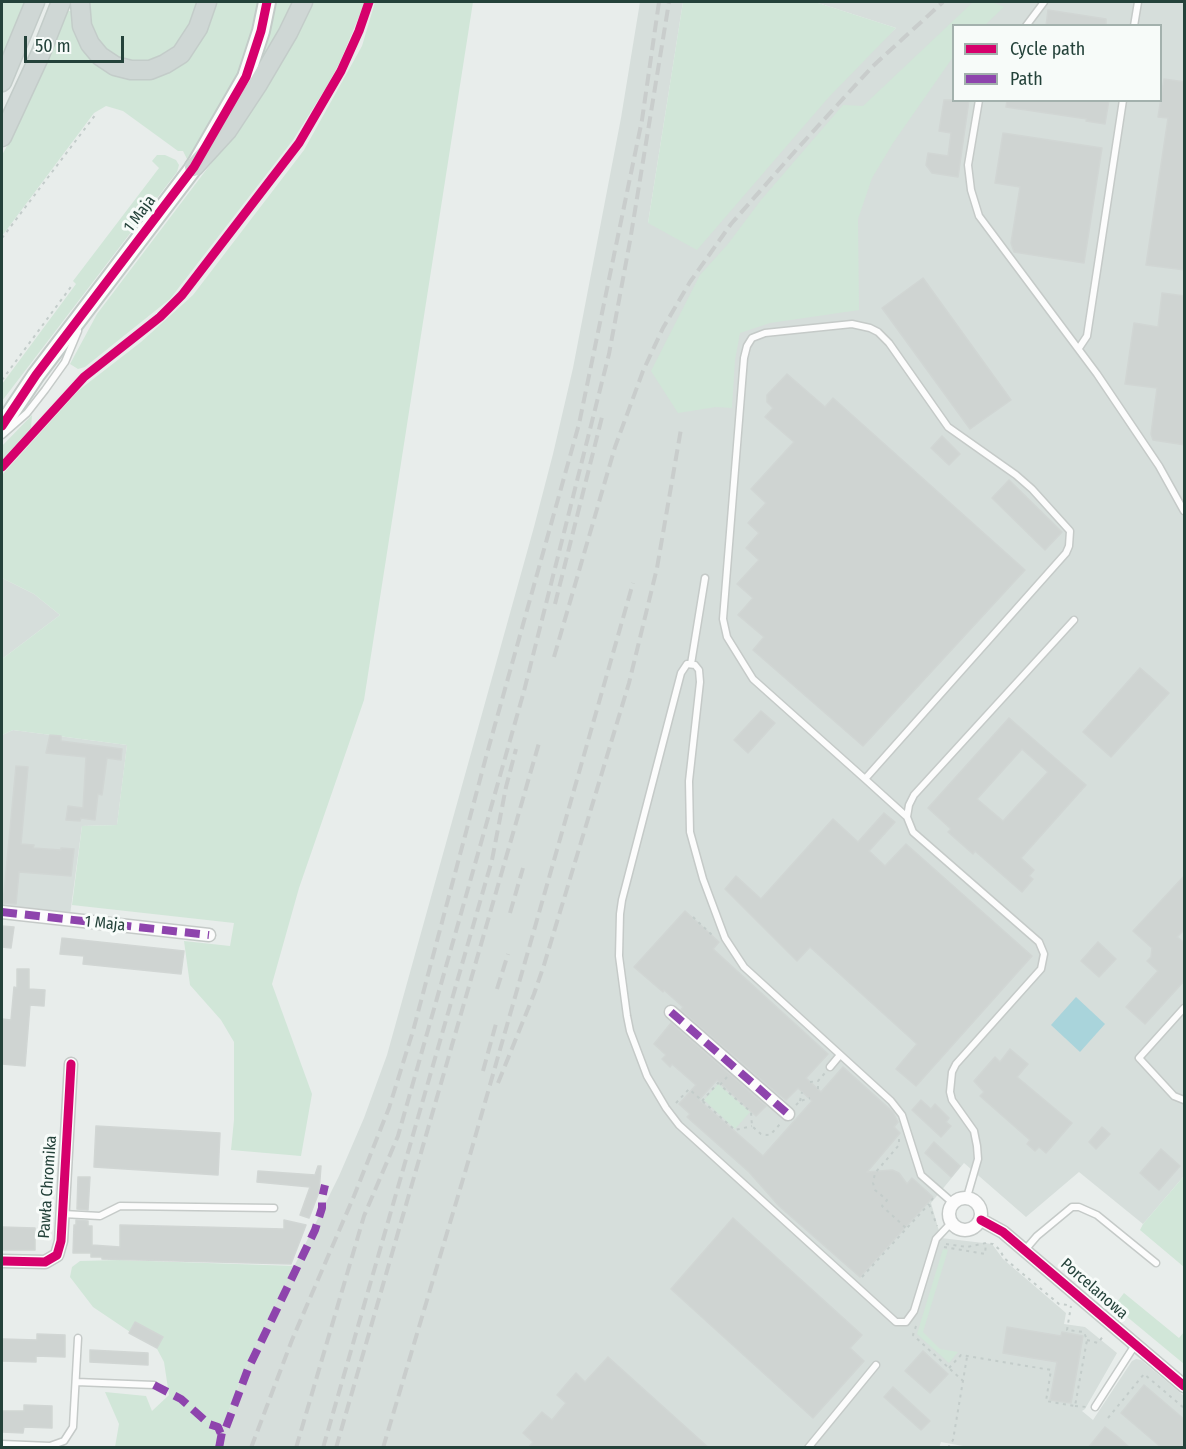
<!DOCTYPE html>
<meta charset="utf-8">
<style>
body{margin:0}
#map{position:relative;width:1186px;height:1449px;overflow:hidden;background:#e8edeb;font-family:"Fira Sans Condensed",sans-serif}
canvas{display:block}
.frame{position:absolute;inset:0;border:3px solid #24423a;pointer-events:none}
.legend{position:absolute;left:952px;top:24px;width:210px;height:78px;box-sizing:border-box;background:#f7fbf9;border:2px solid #a3b1ad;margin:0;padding:8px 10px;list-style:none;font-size:18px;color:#24423a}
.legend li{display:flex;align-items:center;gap:12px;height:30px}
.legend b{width:30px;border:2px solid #a3b1ad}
.scale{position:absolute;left:24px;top:36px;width:100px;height:27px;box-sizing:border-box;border:3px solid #24423a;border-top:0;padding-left:8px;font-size:18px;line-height:21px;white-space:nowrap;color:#24423a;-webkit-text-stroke:4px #f7fbf9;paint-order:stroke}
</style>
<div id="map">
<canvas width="1186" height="1449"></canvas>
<div class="frame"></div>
<ul class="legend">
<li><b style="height:8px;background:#d6006c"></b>Cycle path</li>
<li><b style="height:8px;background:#8e44ad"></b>Path</li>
</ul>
<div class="scale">50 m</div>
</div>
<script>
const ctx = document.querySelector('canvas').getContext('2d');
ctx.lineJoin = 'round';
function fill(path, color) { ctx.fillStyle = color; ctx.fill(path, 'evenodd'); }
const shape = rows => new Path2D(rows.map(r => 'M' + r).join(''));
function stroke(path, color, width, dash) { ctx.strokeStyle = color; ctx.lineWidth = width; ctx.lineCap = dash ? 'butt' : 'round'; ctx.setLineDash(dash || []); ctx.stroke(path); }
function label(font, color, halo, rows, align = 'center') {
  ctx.font = font + ' "Fira Sans Condensed",sans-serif'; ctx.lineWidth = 6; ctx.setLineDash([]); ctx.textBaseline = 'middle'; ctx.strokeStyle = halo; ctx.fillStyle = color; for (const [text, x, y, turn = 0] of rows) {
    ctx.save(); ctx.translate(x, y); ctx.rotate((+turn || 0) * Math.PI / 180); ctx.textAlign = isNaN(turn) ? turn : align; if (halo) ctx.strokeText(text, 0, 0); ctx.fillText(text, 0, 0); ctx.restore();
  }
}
fill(shape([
 [640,2,683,2,648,223,716,189,896,28,815,2,1184,2,1184,1176,1143,1224,1079,1172,1026,1217,964,1163,931,1203,941,1238,992,1244,1003,1259,1066,1313,1064,1324,1085,1327,1117,1353,1085,1409,1082,1411,1093,1420,1132,1361,1136,1359,1141,1360,1184,1396,1184,1447,974,1448,941,1442,939,1448,214,1448,242,1377,266,1323,339,1176,364,1118,387,1055,534,527,553,454,573,368,621,118],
 [954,26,1160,26,1160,100,954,100],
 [2,578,34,594,60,615,2,659],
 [13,730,127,745,117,825,82,826,70,915,2,907,2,735]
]), '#d6dedb');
fill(shape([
 [2,2,26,2,2,60],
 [86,2,200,2,194,18,170,55,145,63,124,62,99,44,89,25],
 [214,2,259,2,257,16,245,55,231,90,189,163,183,151,178,151,123,111,106,106,94,113,2,236,2,155,12,137,48,59,67,11,72,11,73,19,86,50,153,77],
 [275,2,293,2,269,51,261,63,260,61,270,27],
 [311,2,365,2,340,62,327,86,293,140,170,299,85,367,78,369,70,364,97,314,222,149],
 [375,2,473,2,364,700,299,888,272,984,312,1094,301,1156,231,1150,234,1120,234,1042,221,1020,190,985,184,941,230,946,234,923,72,905,82,826,117,825,127,745,13,730,2,735,2,659,60,615,34,594,2,578,2,475,79,390,141,342,193,295,304,150,362,46],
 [683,2,815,2,896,28,828,98,697,250,648,223],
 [973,2,992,2,1004,7,985,25,954,26,953,57,893,143,872,178,858,219,859,310,770,323,740,333,735,360,732,408,716,407,678,413,651,371,700,275,728,244,761,200,843,105,863,106],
 [157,155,165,155,176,160,179,165,177,172,2,401,2,384,76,284,73,281,159,168,152,161],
 [32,415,31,428,2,460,2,446],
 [718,1084,750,1112,735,1129,704,1100],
 [1184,1176,1184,1267,1140,1230,1143,1224],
 [943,1249,948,1250,923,1332,940,1349,958,1352,949,1363,917,1334],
 [119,1260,295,1266,266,1323,242,1377,214,1448,115,1447,119,1424,105,1392,146,1396,152,1411,169,1395,164,1362,155,1345,136,1336,93,1307,70,1277,72,1267,80,1261],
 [1124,1293,1179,1338,1184,1332,1184,1364,1114,1306]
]), '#d1e6d8');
fill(shape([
 [1076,997,1105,1024,1080,1052,1051,1025]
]), '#a9d4db');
const building = shape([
 [1048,10,1106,19,1106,26,1046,26,1048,10],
 [1164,79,1185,82,1185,270,1146,265,1168,118,1158,117,1164,79],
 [944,100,969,100,958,177,932,173,926,165,928,153,948,156,951,133,939,131,944,100],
 [1007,100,1109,100,1105,124,1086,121,1087,119,1006,107,1007,100],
 [1003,133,1102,148,1084,263,1014,252,1011,243,1020,187,995,183,1003,133],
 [923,278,1011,400,970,429,882,308,923,278],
 [1162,293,1185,296,1185,445,1153,440,1151,434,1157,388,1125,384,1134,323,1158,327,1162,293],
 [787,374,825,407,833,398,1025,570,863,746,753,650,764,637,738,615,753,598,737,584,759,560,746,548,759,533,748,523,766,503,751,489,794,442,765,417,773,408,767,402,767,395,787,374],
 [942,436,960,454,949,465,931,448,942,436],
 [1009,480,1062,532,1045,550,992,498,1009,480],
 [1140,668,1169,693,1111,757,1083,732,1140,668],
 [761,711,775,723,748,753,734,740,761,711],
 [1009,718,1086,785,1021,858,1034,870,1029,876,1033,879,1022,892,975,851,973,854,948,832,951,829,928,808,1009,718],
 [1022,749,1048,772,1003,821,977,799,1022,749],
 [50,735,61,736,61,741,122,749,121,760,107,758,102,795,98,794,95,820,81,818,80,821,66,820,68,806,83,808,86,757,46,753,50,735],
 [16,766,28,767,21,844,34,845,33,848,61,850,61,848,74,849,71,876,19,872,16,904,3,903,16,766],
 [884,813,895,822,869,851,885,866,906,844,1032,956,916,1086,896,1069,917,1044,810,947,797,961,725,889,736,876,761,899,833,819,858,842,884,813],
 [1185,875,1185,929,1177,937,1185,943,1185,980,1145,1024,1126,1007,1158,971,1147,961,1151,957,1152,948,1133,931,1185,875],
 [685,911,719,942,713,949,828,1054,806,1078,821,1092,843,1067,893,1112,898,1122,894,1127,900,1133,867,1172,892,1170,899,1173,907,1184,912,1178,933,1197,860,1277,779,1206,749,1172,687,1117,690,1114,679,1104,696,1085,672,1064,670,1067,662,1059,666,1055,654,1044,671,1023,766,1106,756,1116,717,1080,699,1100,763,1156,812,1101,798,1088,786,1100,777,1093,681,1010,683,1007,664,990,663,992,634,967,685,911],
 [2,926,14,927,11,948,2,947,2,926],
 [62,938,184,951,181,974,83,964,84,956,60,954,62,938],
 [1098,942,1116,959,1099,977,1081,961,1098,942],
 [17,969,29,969,29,989,45,990,44,1006,30,1005,25,1066,2,1064,2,1019,11,1020,14,987,17,988,17,969],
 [1010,1049,1028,1064,1017,1077,1072,1123,1046,1153,1039,1147,1035,1151,1027,1144,1030,1140,980,1096,984,1092,974,1081,995,1057,1000,1062,1010,1049],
 [921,1100,931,1109,935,1104,949,1118,946,1122,951,1126,941,1137,912,1110,921,1100],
 [96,1126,220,1133,218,1175,94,1167,96,1126],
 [1102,1127,1110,1134,1096,1149,1089,1142,1102,1127],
 [934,1142,960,1166,951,1177,925,1153,934,1142],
 [1161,1149,1180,1166,1159,1190,1140,1173,1161,1149],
 [318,1166,321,1166,319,1192,309,1218,300,1215,310,1187,257,1182,258,1171,315,1175,318,1166],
 [78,1177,90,1177,88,1210,77,1209,78,1177],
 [733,1218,862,1335,850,1348,864,1361,813,1418,671,1289,733,1218],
 [76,1220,88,1221,88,1226,92,1226,92,1245,120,1247,120,1225,284,1229,284,1220,306,1225,291,1264,102,1259,102,1257,91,1257,91,1253,73,1253,74,1225,76,1225,76,1220],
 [2,1227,35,1228,35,1250,2,1250,2,1227],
 [135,1322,163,1337,157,1348,129,1333,135,1322],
 [1007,1327,1061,1336,1062,1332,1083,1336,1071,1403,1050,1400,1057,1362,1003,1353,1007,1327],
 [37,1334,65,1335,65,1357,36,1356,36,1362,2,1361,3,1339,37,1340,37,1334],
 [90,1350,148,1353,148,1365,90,1362,90,1350],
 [923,1351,948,1374,930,1393,905,1371,923,1351],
 [608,1357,709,1448,528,1448,533,1442,523,1433,542,1412,552,1420,566,1403,557,1395,576,1373,585,1382,608,1357],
 [1144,1385,1185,1420,1185,1448,1162,1448,1121,1413,1144,1385],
 [893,1387,930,1421,921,1430,884,1397,893,1387],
 [24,1405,52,1406,52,1428,24,1427,23,1433,2,1432,2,1411,24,1411,24,1405],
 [1105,1427,1118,1437,1130,1448,1088,1448,1105,1427]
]);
fill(building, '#cfd4d2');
stroke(building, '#d1d6d4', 1.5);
const lane = shape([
 [1026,26,1044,2],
 [1134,26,1138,2],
 [979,100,968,165,971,190,979,216,1097,374,1159,466,1184,511],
 [1079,348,1087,336,1123,100],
 [2,435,27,413,45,390,65,362,78,331],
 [691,664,705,578],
 [865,779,1066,553,1069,546,1070,531,1032,489,1016,475,948,427,889,343,878,332,870,328,852,324,765,333,752,338,747,346,744,358,723,619,727,637,753,679,865,779,907,817],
 [1184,1008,1139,1058,1174,1096,1184,1100],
 [830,1067,840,1055],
 [967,1197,978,1159,977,1146,974,1131,952,1100,950,1092,952,1072,956,1064,1041,969,1044,954,1039,942,913,832,907,817,909,805,914,795,1074,620],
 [63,1214,100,1216,120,1206,274,1208],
 [951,1223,936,1239,914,1311,906,1322,896,1322,679,1125,666,1108,647,1076,630,1031,627,1016,619,956,620,914,622,900,681,673,687,664,695,665,699,670,700,682,689,781,690,832,703,879,725,938,744,967,891,1101,902,1115,921,1175,953,1203],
 [1025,1250,1037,1236,1072,1207,1079,1207,1097,1215,1156,1263],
 [76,1382,154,1385],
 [1095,1407,1135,1345],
 [2,1444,50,1446,64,1441,73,1427,78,1338],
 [808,1448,876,1365]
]);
const street = shape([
 [2,912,209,935],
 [671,1012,788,1114],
 '949 1214a16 16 0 1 1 32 0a16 16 0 1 1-32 0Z',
 [981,1220,1003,1232,1184,1386],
 [2,1261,45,1262,57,1255,61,1241,71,1064]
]);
const secondary = shape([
 [2,426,36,375,194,167,246,77,261,31,267,2]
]);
const primary = shape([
 [80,2,82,26,90,44,100,56,115,66,131,70,150,70,165,64,181,54,198,28,207,2],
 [2,82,35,2],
 [2,137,40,55,61,2],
 [194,167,227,131,258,84,288,33,303,2]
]);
stroke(lane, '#c5cac8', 9);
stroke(street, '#c5cac8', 15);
stroke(secondary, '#c3cbc8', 20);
stroke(primary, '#c3ccc9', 21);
stroke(shape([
 [2,238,96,114],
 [2,380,73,284],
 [693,917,712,935],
 [727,1077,720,1085,751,1112,752,1126,761,1134,767,1135,771,1134,781,1123],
 [810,1082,818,1081,825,1073],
 [818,1089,818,1081],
 [702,1101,718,1083,720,1085],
 [800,1101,802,1092],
 [676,1103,689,1089,735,1130,752,1126],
 [796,1105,800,1101,810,1098],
 [899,1139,899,1145,875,1173,873,1183,875,1190,887,1200,882,1206,906,1228],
 [933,1198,929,1204,937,1226],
 [946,1244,967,1247,986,1243,993,1244,1000,1250,1004,1258,1059,1304,1068,1305],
 [944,1247,985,1254,986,1243],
 [862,1277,929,1204],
 [916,1326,913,1335,963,1381],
 [1087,1340,1098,1343,1104,1335],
 [949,1368,961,1355,1051,1370,1046,1401,1075,1406,1087,1340,1084,1332,1067,1330,1071,1306],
 [1075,1406,1087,1407],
 [1108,1418,1144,1374,1184,1408],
 [948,1448,953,1440,967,1357]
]), '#c3ccca', 2, [3, 4.5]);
stroke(lane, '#fcfcfc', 6);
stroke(street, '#fcfcfc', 12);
stroke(secondary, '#fcfcfc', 16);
stroke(primary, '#cfd7d5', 18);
stroke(shape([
 [555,604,602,417],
 [554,657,615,447,643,371,663,328,690,282,731,224,797,149,873,66,943,2],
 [510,913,523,868],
 [497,989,508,954],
 [483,1071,497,1020],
 [498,1083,534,994,544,965,629,683,657,568,681,429],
 [251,1448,292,1340,354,1196,389,1108,413,1031,486,757,579,424,642,120,659,2],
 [296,1448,364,1216,398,1136,524,691,609,354,630,241,669,2],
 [323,1448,492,860,506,787,516,749],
 [336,1448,539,743],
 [383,1448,466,1169,633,583]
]), '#c9cdcc', 4, [12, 6]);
stroke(shape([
 [2,912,209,935],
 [671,1012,788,1114],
 [154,1385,181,1399,209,1424,218,1427,223,1439],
 [219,1448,222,1432,225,1430,248,1369,315,1230,322,1208,322,1198,325,1185]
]), '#8e44ad', 8, [15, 8]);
stroke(shape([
 [2,426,36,375,194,167,246,77,261,31,267,2],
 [2,467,84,377,160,317,182,295,299,143,341,71,359,31,369,2],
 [981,1220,1003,1232,1184,1386],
 [2,1261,45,1262,57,1255,61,1241,71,1064]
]), '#d6006c', 9);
label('16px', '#24423a', '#f7fbf9', [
 ["1 Maja",140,214,-53],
 ["1 Maja",105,924,6],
 ["Pawła Chromika",48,1187,-86],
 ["Porcelanowa",1094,1289,41]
]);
</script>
